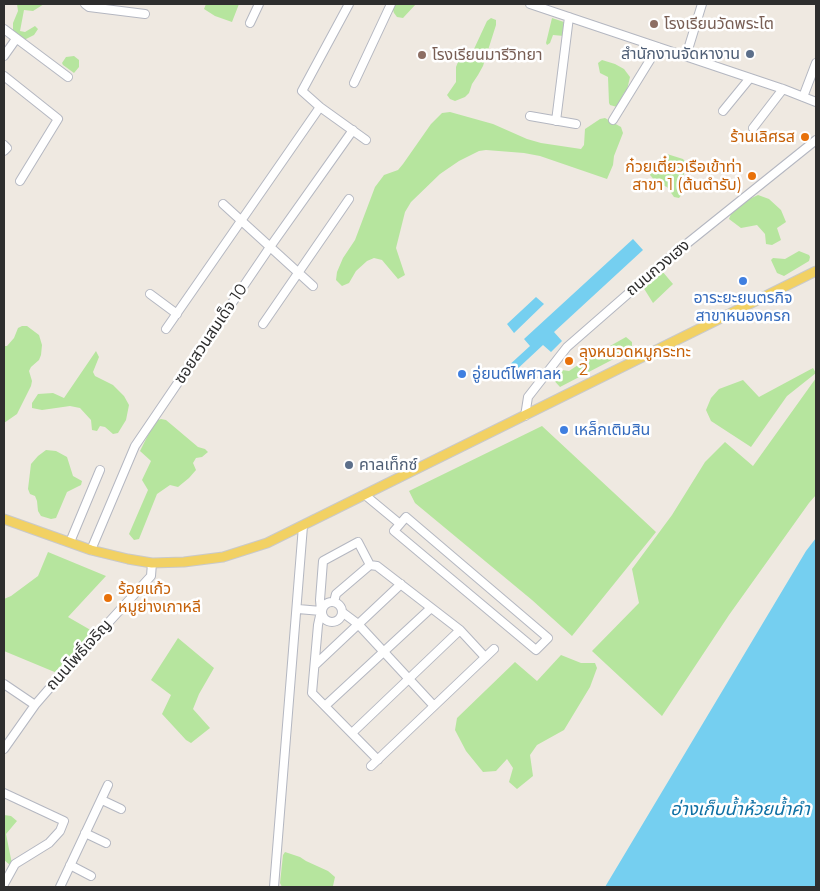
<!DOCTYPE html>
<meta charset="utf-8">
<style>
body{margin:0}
#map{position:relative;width:820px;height:891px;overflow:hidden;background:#efe9e1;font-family:Montserrat,sans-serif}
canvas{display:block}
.frame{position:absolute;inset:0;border:5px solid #2e2e2e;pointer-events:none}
</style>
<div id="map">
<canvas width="820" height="891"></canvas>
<div class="frame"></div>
</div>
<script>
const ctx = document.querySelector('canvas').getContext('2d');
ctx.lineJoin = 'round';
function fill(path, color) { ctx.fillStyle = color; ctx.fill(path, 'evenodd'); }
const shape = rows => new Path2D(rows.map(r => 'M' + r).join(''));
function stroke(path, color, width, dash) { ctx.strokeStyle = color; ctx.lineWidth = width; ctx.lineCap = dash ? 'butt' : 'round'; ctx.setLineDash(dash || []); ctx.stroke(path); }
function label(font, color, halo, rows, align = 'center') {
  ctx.font = font + ' Montserrat,"Noto Sans Thai",sans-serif'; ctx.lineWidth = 5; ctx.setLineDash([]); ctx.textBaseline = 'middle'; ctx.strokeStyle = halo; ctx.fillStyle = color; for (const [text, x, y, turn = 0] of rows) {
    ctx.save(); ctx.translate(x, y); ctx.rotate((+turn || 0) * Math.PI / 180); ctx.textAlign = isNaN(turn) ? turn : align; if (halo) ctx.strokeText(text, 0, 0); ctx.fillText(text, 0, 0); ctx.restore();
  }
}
fill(shape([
 [17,4,44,4,33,11,24,10,20,31,25,32,35,26,38,29,34,35,26,39,19,39,13,34,13,23,18,11],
 [206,4,239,4,232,22,215,16,204,9],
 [393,4,416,4,403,18,397,17,394,13,392,7],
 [491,18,496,20,496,25,483,66,478,75,472,84,469,93,465,97,455,101,450,99,447,95,456,82,456,67,458,62,474,49,487,21],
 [552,18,567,23,564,36,553,35,550,43,547,45,546,43],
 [74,56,79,60,79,67,74,73,63,65,62,63,66,57],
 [602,60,615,64,624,69,630,77,627,90,624,93,617,107,610,105,609,103,608,77,600,73,598,63],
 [450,112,493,124,527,139,541,143,581,149,584,145,585,129,600,119,605,118,621,127,623,133,614,156,613,165,607,179,540,156,524,153,486,150,479,151,459,161,440,174,411,202,405,212,396,248,405,275,398,279,382,260,374,258,367,261,356,271,349,283,342,286,336,280,337,272,343,258,355,240,375,187,384,175,398,170,403,164,431,124,442,113],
 [667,154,683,159,690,168,684,173,682,194,679,198,674,197,667,187,657,183,650,175,652,170,662,156],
 [758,195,769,199,781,210,786,222,777,228,781,240,772,245,766,244,765,234,757,225,741,228,729,219,732,211,745,201],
 [799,251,809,255,810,257,809,261,784,276,777,273,771,260,773,258,785,259],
 [662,271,673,284,653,303,643,287],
 [22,326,27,326,39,335,42,345,41,355,39,360,31,367,29,371,32,381,31,386,17,414,4,423,4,346,7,346,14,338,18,328],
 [626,337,632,342,632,348,629,351,560,387,549,375,550,372,555,369,569,371,587,359],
 [96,351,99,357,93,372,95,376,113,385,124,396,129,405,126,420,118,433,113,434,105,427,100,426,97,431,92,430,91,420,80,408,70,406,42,410,32,408,32,403,38,394,53,393,64,398],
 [813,368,816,373,787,396,751,447,711,421,706,410,711,398,719,389,743,380,759,397],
 [816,378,816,495,809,503,729,615,662,716,592,651,639,603,632,569,672,515,705,462,725,442,753,466],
 [161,419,166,420,198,447,205,449,208,452,202,457,196,458,193,463,196,470,189,478,178,487,170,485,157,494,139,539,134,540,129,534,148,490,142,480,151,461,140,451,155,421],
 [542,426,656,532,572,636,532,600,415,503,409,491],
 [46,450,56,451,67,457,73,476,82,481,81,485,67,492,56,518,51,519,41,516,38,511,37,501,35,496,30,494,28,489,31,464,38,456],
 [48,552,106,576,68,617,94,632,57,673,4,651,4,599,11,596,38,576],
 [178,638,214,668,199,694,193,709,210,728,191,743,186,740,162,714,171,695,151,680],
 [561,655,581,663,595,663,597,668,590,687,564,730,537,745,530,755,533,776,517,789,509,782,513,768,507,759,496,771,483,772,466,751,455,730,457,718,515,662,537,681],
 [4,815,11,816,17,821,6,834,12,864,10,865,4,860],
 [285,852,300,857,306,861,328,871,335,877,333,886,282,887,280,883,283,855]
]), '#b6e59e');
fill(shape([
 [633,239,643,250,554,332,562,341,551,352,543,345,513,373,507,367,530,346,524,339],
 [536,297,544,304,514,333,507,324],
 [816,538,816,887,605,887,806,551]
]), '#75cff0');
const minor = shape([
 [85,4,89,7,145,14],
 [349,4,302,91,320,107,366,140],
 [530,4,783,89,816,102],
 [250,23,259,4],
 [4,29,68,77],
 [4,56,16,39],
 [686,56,702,4],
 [4,76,58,119,20,181],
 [354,83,391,4],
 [803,97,816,63],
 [723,111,750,78],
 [530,116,576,124],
 [613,120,658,47],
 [556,121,569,17],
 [753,128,783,89],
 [4,145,7,148,4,151],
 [223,204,313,286],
 [150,294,177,314],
 [263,324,349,199],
 [166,329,320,107],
 [525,416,528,397,567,347,669,258,816,140],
 [365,495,400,524,406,517,548,638,536,650,394,531,400,524],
 [70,542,100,470],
 [91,550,135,446,270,247,353,130],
 [370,565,358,542,323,561,320,600,321,611,318,625,312,693,378,760],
 '322 612a10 10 0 1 1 20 0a10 10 0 1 1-20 0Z',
 [334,602,336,594,370,565,377,566,460,630,485,657],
 [298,609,321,611],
 [342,612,358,624,434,706],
 [315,665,401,584],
 [4,684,35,705],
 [325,706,431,608],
 [352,733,460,630],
 [4,749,35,705,67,668,151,576,152,563],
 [371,766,494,649],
 [4,793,64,821,60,831,49,843,15,864,4,884],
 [102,800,121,809],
 [85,833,106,843],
 [70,865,91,876],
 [60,887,108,785],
 [274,887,303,526]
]);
const major = shape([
 [4,519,91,550,128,559,152,563,184,562,223,557,267,543,816,271]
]);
stroke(minor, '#b4b7c1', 10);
stroke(major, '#c9c9c9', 11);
stroke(minor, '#fff', 8);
stroke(major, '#f2d163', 9);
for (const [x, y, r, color] of [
 [654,24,5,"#8d6e63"],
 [750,54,5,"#5c6f8a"],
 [422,55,5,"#8d6e63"],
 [805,137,5,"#e8710a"],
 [752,176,5,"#e8710a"],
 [743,281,5,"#3f7fe0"],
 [569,361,5,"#e8710a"],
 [462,374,5,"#3f7fe0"],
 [564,430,5,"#3f7fe0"],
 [349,465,5,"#5c6f8a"],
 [108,598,5,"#e8710a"]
]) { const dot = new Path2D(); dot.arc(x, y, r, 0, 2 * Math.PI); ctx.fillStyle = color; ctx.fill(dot); stroke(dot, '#fff', 2); }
label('16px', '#785e54', '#fff', [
 ["โรงเรียนวัดพระโต",664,24],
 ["โรงเรียนมารีวิทยา",432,55]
], 'left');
label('16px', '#4e5e75', '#fff', [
 ["สำนักงานจัดหางาน",740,54],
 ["คาลเท็กซ์",359,465,"left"]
], 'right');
label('16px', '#c56008', '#fff', [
 ["ร้านเลิศรส",795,137],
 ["ก๋วยเตี๋ยวเรือเข้าท่า",742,167],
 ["สาขา 1 (ต้นตำรับ)",742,185],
 ["ลุงหนวดหมูกระทะ",579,352,"left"],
 ["2",579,370,"left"],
 ["ร้อยแก้ว",118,589,"left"],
 ["หมูย่างเกาหลี",118,607,"left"]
], 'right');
label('16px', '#2e2e2e', '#fff', [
 ["ถนนกวงเฮง",658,268,-40],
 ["ซอยสวนสมเด็จ 10",211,334,-56],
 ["ถนนโพธิ์เจริญ",79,655,-48]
]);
label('16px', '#366cbe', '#fff', [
 ["อาระยะยนตรกิจ",743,298,"center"],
 ["สาขาหนองครก",743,316,"center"],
 ["อู่ยนต์ไพศาลห",472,374],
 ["เหล็กเติมสิน",574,430]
], 'left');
label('italic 18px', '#0d6fa3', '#fff', [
 ["อ่างเก็บน้ำห้วยน้ำคำ",740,810]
]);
</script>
